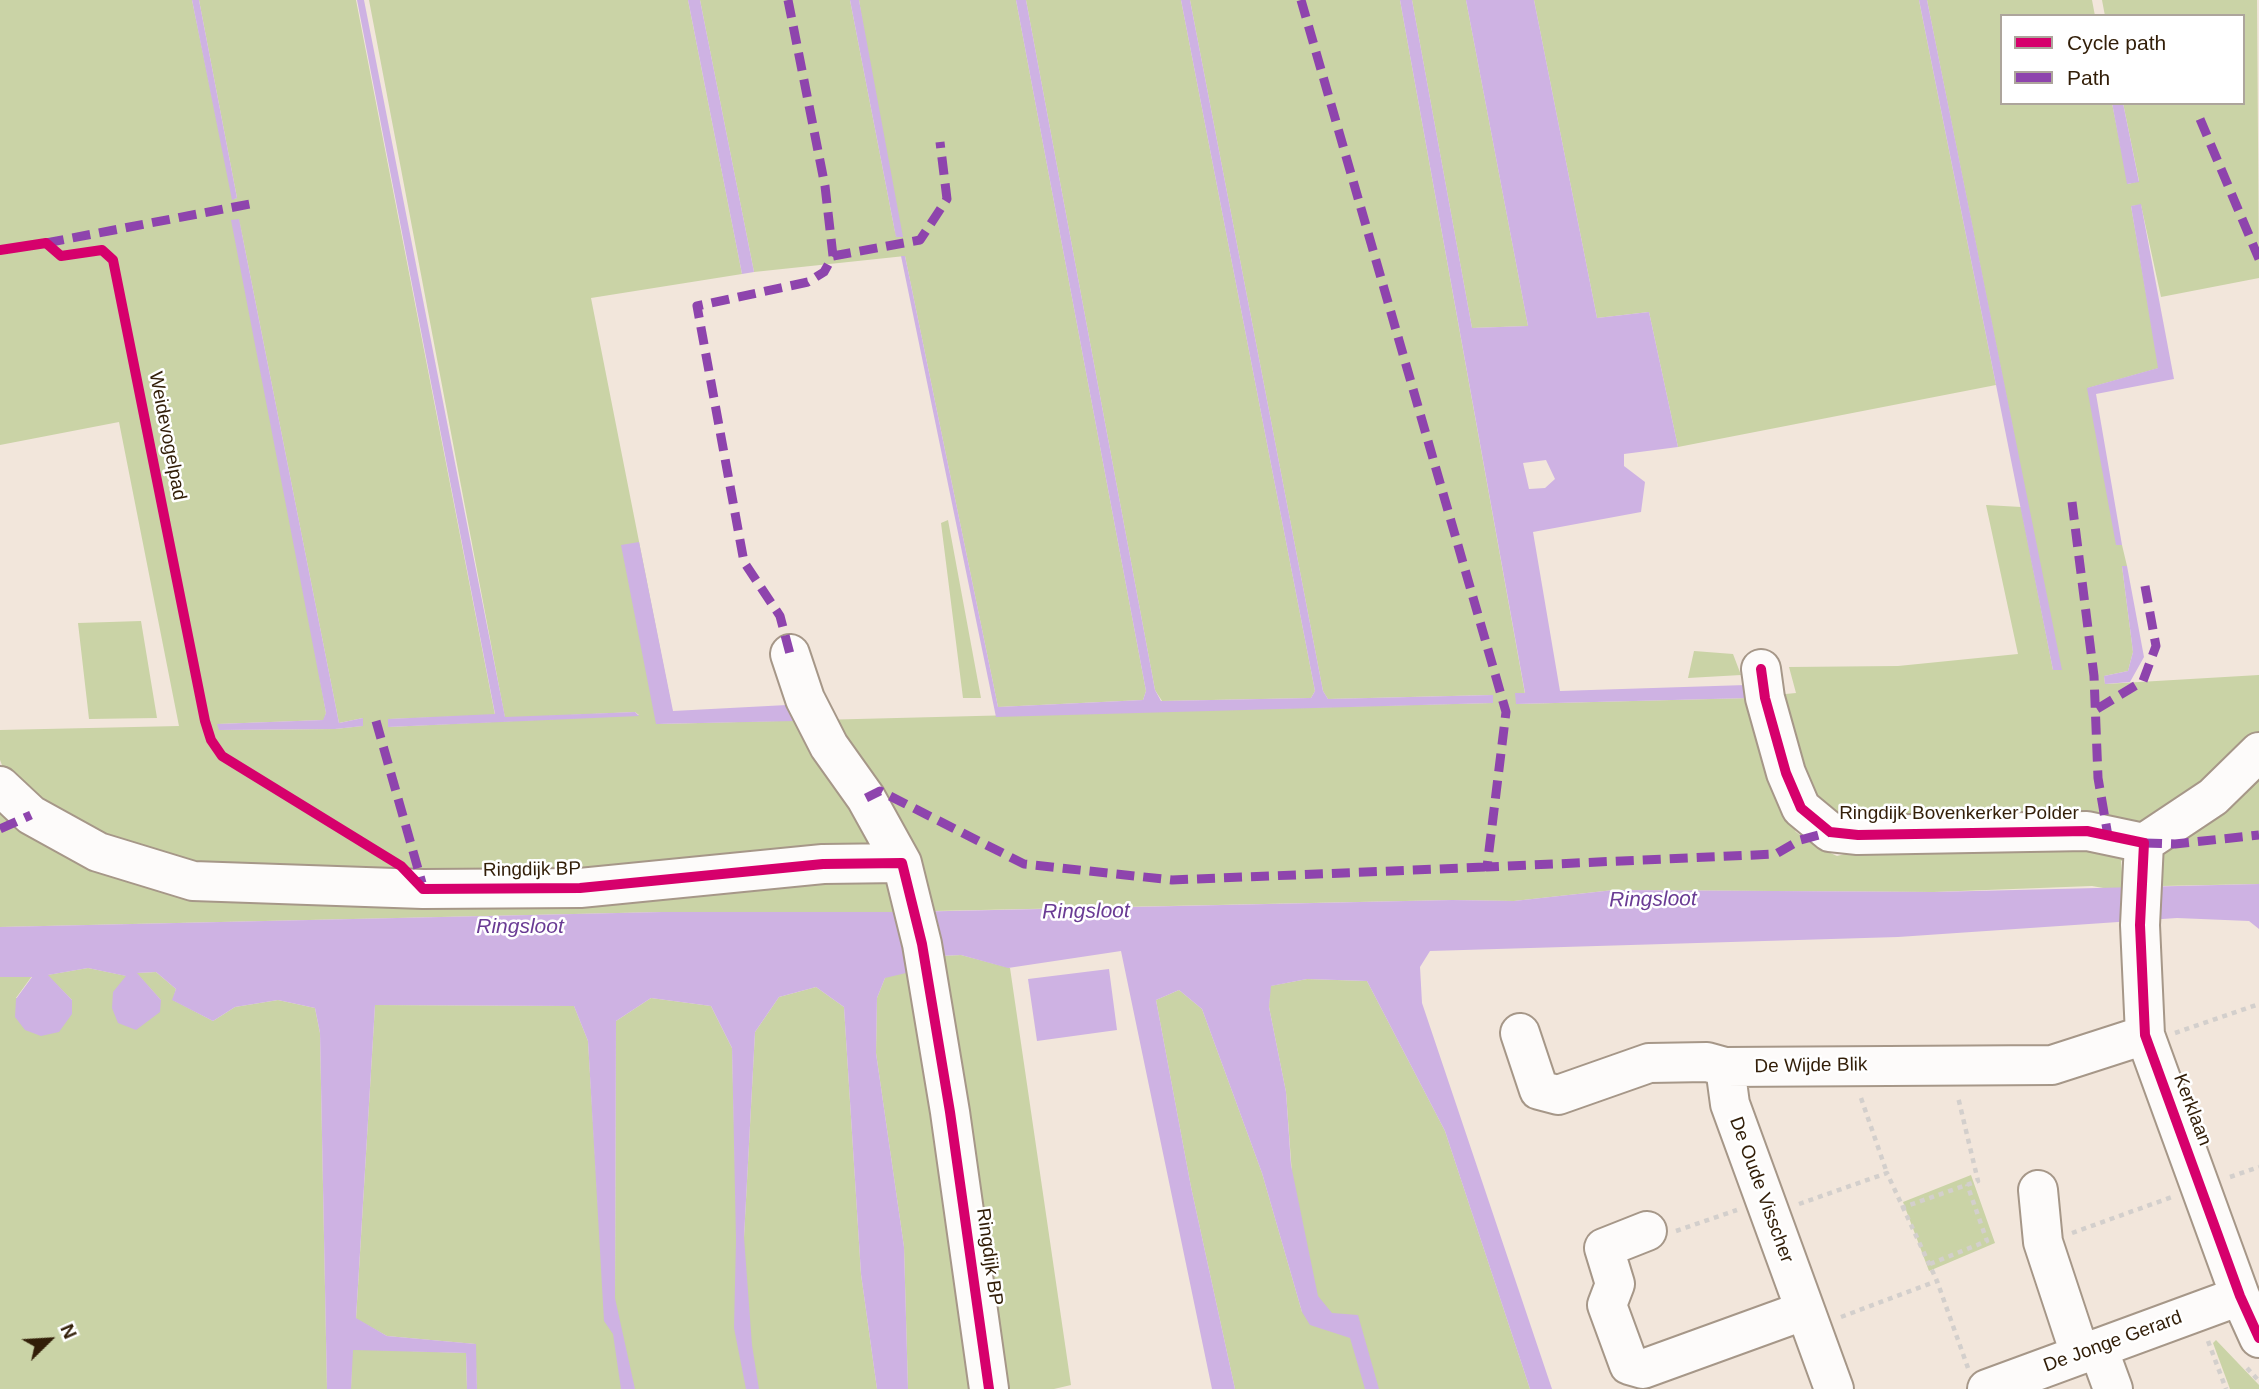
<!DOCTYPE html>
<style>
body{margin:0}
#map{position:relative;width:2259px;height:1389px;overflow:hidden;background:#f2e6db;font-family:Helvetica,sans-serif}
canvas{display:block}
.legend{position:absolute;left:2000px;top:14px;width:245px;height:91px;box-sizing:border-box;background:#fff;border:2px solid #ada59c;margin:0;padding:9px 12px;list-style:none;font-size:21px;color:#321e08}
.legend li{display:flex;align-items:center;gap:14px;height:35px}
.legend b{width:35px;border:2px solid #ada59c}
.north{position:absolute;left:14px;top:1305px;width:70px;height:70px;-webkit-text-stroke:5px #fff;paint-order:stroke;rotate:66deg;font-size:19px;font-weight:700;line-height:28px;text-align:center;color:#321e08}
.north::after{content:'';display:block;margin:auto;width:24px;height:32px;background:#321e08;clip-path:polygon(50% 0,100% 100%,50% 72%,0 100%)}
</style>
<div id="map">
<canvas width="2259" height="1389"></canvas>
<ul class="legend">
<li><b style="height:9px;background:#d6006c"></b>Cycle path</li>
<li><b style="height:9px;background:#8e44ad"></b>Path</li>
</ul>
<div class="north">N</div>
</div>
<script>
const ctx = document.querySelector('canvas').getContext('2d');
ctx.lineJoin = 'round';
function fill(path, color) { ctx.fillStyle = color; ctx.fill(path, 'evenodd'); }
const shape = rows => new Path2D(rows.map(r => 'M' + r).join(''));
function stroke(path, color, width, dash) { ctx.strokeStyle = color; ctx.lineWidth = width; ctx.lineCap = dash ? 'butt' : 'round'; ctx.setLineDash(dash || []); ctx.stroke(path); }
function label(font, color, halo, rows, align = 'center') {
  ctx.font = font + ' Helvetica,sans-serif'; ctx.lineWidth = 5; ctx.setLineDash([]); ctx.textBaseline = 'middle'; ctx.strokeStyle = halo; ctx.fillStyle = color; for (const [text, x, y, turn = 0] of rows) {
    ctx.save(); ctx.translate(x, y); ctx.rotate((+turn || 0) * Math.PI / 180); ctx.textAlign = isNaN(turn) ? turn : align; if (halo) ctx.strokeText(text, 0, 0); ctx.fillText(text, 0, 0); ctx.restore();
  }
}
fill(shape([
 [0,0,192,0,233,199,237,198,199,0,356,0,495,715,389,719,388,727,639,715,635,712,505,718,369,0,688,0,742,274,591,298,674,719,659,724,1492,703,1492,695,1328,699,1323,691,1190,0,1400,0,1525,694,1516,704,1750,698,1778,804,1796,832,1815,846,1837,856,1857,851,2095,839,2127,858,2121,861,2123,883,2132,893,2092,886,1934,892,1614,890,1514,901,1452,900,934,911,929,926,905,845,518,881,235,877,85,839,5,773,0,760,0,730,179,726,119,422,0,445],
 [239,219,339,723,363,718,362,726,335,729,220,730,218,724,324,720,326,713],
 [700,0,850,0,896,237,859,0,1016,0,1146,691,1143,700,998,707,905,256,754,272],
 [1026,0,1181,0,1315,691,1311,698,1162,701,1155,690],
 [1412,0,1466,0,1528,326,1472,328],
 [1534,0,1919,0,1996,385,1678,447,1649,312,1597,318],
 [1927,0,2092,0,2095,16,2002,16,2002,103,2112,103,2128,184,2139,181,2123,103,2243,103,2243,16,2105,16,2102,0,2257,0,2259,278,2161,297,2141,205,2131,206,2159,368,2088,388,2117,545,2122,545,2127,566,2122,566,2133,652,2128,671,2104,676,2105,684,2259,675,2259,884,2161,886,2157,858,2163,854,2170,837,2116,817,2089,813,1847,825,1799,788,1775,695,1796,693,1789,667,1898,666,2018,654,1986,505,2021,507,2053,670,2061,670],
 [948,520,981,698,963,698,941,523],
 [141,621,157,718,89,719,78,623],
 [1694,651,1733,654,1741,675,1688,678],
 [0,802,172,883,887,872,903,912,662,912,0,927],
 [911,938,987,1389,908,1389,904,1247,876,1053,877,998,885,978],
 [961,955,1010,968,1071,1385,1054,1389,1004,1389,938,956],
 [88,968,127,976,161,1000,136,973,156,972,176,989,173,1000,213,1021,235,1007,278,1000,315,1008,320,1033,327,1389,0,1389,0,977,32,976,16,998,72,1000,47,975],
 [1307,979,1367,981,1445,1131,1530,1389,1235,1389,1191,1187,1156,1000,1179,990,1202,1009,1262,1173,1302,1312,1286,1092,1269,1007,1270,986],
 [816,987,844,1007,861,1274,877,1389,477,1389,475,1344,387,1336,356,1319,375,1005,574,1006,588,1041,605,1319,615,1298,616,1021,651,998,711,1006,732,1048,737,1240,744,1237,755,1032,779,997],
 [1971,1175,1995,1243,1929,1271,1903,1202],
 [2216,1340,2259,1385,2259,1389,2230,1389,2213,1343],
 [352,1349,466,1353,467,1389,351,1389]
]), '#cad3a6');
fill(shape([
 [192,0,199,0,237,198,232,200],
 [357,0,364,0,505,717,635,712,639,716,388,727,388,719,495,714],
 [688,0,700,0,754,272,742,274],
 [850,0,859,0,903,237,896,237],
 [1016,0,1026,0,1155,690,1161,701,1311,698,1315,691,1181,0,1190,0,1323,691,1328,699,1493,695,1493,703,996,717,901,256,905,256,998,707,1143,700,1146,691],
 [1400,0,1412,0,1472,328,1528,326,1466,0,1534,0,1597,318,1649,312,1678,447,1624,454,1624,466,1645,482,1641,512,1533,532,1560,691,1746,685,1750,698,1516,704,1515,693,1525,693],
 [1546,460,1555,479,1545,488,1529,489,1523,463],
 [1919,0,1927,0,2062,670,2053,670],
 [2112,103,2123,103,2139,182,2127,184],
 [2141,204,2174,379,2096,394,2122,545,2116,545,2087,388,2158,368,2131,206],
 [239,219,339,723,363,718,363,726,335,729,219,730,217,724,323,720,326,713,231,220],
 [639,542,673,711,787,705,795,721,656,724,621,545],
 [2122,566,2127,566,2144,657,2130,682,2105,684,2104,676,2128,671,2133,652],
 [2259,884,2259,929,2249,921,2177,918,1898,937,1430,951,1420,967,1422,1003,1552,1389,1530,1389,1445,1131,1367,981,1307,979,1271,986,1269,1007,1286,1092,1291,1165,1318,1296,1332,1313,1358,1315,1379,1389,1365,1389,1350,1338,1310,1325,1302,1312,1262,1173,1202,1009,1179,990,1156,1000,1191,1187,1235,1389,1212,1389,1121,951,1008,968,961,955,938,956,911,938,906,973,885,978,877,998,876,1053,904,1247,908,1389,877,1389,861,1274,844,1007,816,987,779,997,755,1032,744,1237,752,1345,759,1389,746,1389,734,1328,736,1240,732,1048,711,1006,651,998,616,1021,615,1298,635,1389,621,1389,613,1334,604,1321,588,1041,574,1006,375,1005,356,1318,387,1336,476,1344,477,1389,467,1389,466,1353,353,1350,351,1389,327,1389,320,1033,315,1008,278,1000,235,1007,213,1021,172,1000,176,989,156,972,137,973,161,1000,160,1012,136,1030,118,1023,112,1008,113,992,126,976,88,968,48,975,72,1000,72,1014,59,1032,41,1036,25,1030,15,1017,16,999,32,977,0,977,0,927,662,912,903,912,1452,900,1514,901,1614,890,1934,892],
 [1109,969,1117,1030,1037,1041,1028,979]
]), '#ceb2e3');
const minor = shape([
 [790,654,805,699,829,746,866,798,902,863,922,944,950,1112,989,1389],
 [1761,669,1765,698,1786,773,1801,808,1830,832,1858,835,2087,831,2144,843,2140,925,2145,1035,2240,1296,2259,1338],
 [0,786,31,815,98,852,193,881,423,889,580,888,823,864,902,863],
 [2144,843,2213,797,2259,752],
 [1520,1033,1539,1090,1558,1095,1649,1063,1707,1062,1725,1067,2052,1065,2145,1035],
 [1725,1067,1730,1104,1834,1389],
 [2038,1190,2043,1242,2080,1354],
 [1647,1231,1604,1248,1615,1284,1607,1305,1629,1365,1643,1369,1803,1311],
 [2098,1348,2113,1389],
 [1987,1389,2240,1296]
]);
stroke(minor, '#a69788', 42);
stroke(shape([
 [2175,1033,2259,1004],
 [1861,1098,1887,1173],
 [2230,1177,2259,1167],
 [1799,1204,1887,1173,1937,1281],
 [1901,1208,1978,1181,1958,1097],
 [1676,1231,1737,1210],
 [2072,1233,2172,1197],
 [1930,1264,1987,1241,1967,1184],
 [1841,1317,1937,1281,1968,1368],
 [2208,1341,2226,1389],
 [2247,1368,2259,1381]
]), '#d3cfcc', 4.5, [5, 5]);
stroke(minor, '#fdfbfa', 38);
stroke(shape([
 [788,0,825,186,833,256,824,272,808,282,697,306,744,562,780,616,790,654],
 [1301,0,1506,712,1487,867,1776,854,1800,840,1830,832],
 [2200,119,2259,259],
 [46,243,255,203],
 [833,256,920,240,947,199,940,142],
 [2072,502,2094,676,2098,778,2108,836],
 [2097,709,2143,681,2156,646,2145,586],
 [376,721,422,883],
 [866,798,880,791,1024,864,1172,880,1487,867],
 [0,829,31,815],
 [2144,843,2175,844,2259,835]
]), '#8e44ad', 9, [18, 9]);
stroke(shape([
 [0,250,46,243,61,256,102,250,113,260,205,721,211,740,222,756,401,866,423,889,580,888,823,864,902,863,922,944,950,1112,989,1389],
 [1761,669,1765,698,1786,773,1801,808,1830,832,1858,835,2087,831,2144,843,2140,925,2145,1035,2240,1296,2259,1338]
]), '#d6006c', 10);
label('19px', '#321e08', '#fff', [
 ["Weidevogelpad",167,436,79],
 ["Ringdijk Bovenkerker Polder",1959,814],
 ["Ringdijk BP",532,870,-1],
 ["De Wijde Blik",1811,1066,-1],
 ["Kerklaan",2192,1110,69],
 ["De Oude Visscher",1761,1190,70],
 ["Ringdijk BP",989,1257,82],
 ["De Jonge Gerard",2113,1342,-20]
]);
label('italic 21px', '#6a3b94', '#fff', [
 ["Ringsloot",1653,900,-1],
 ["Ringsloot",1086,912,-1],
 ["Ringsloot",520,927]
]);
</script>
